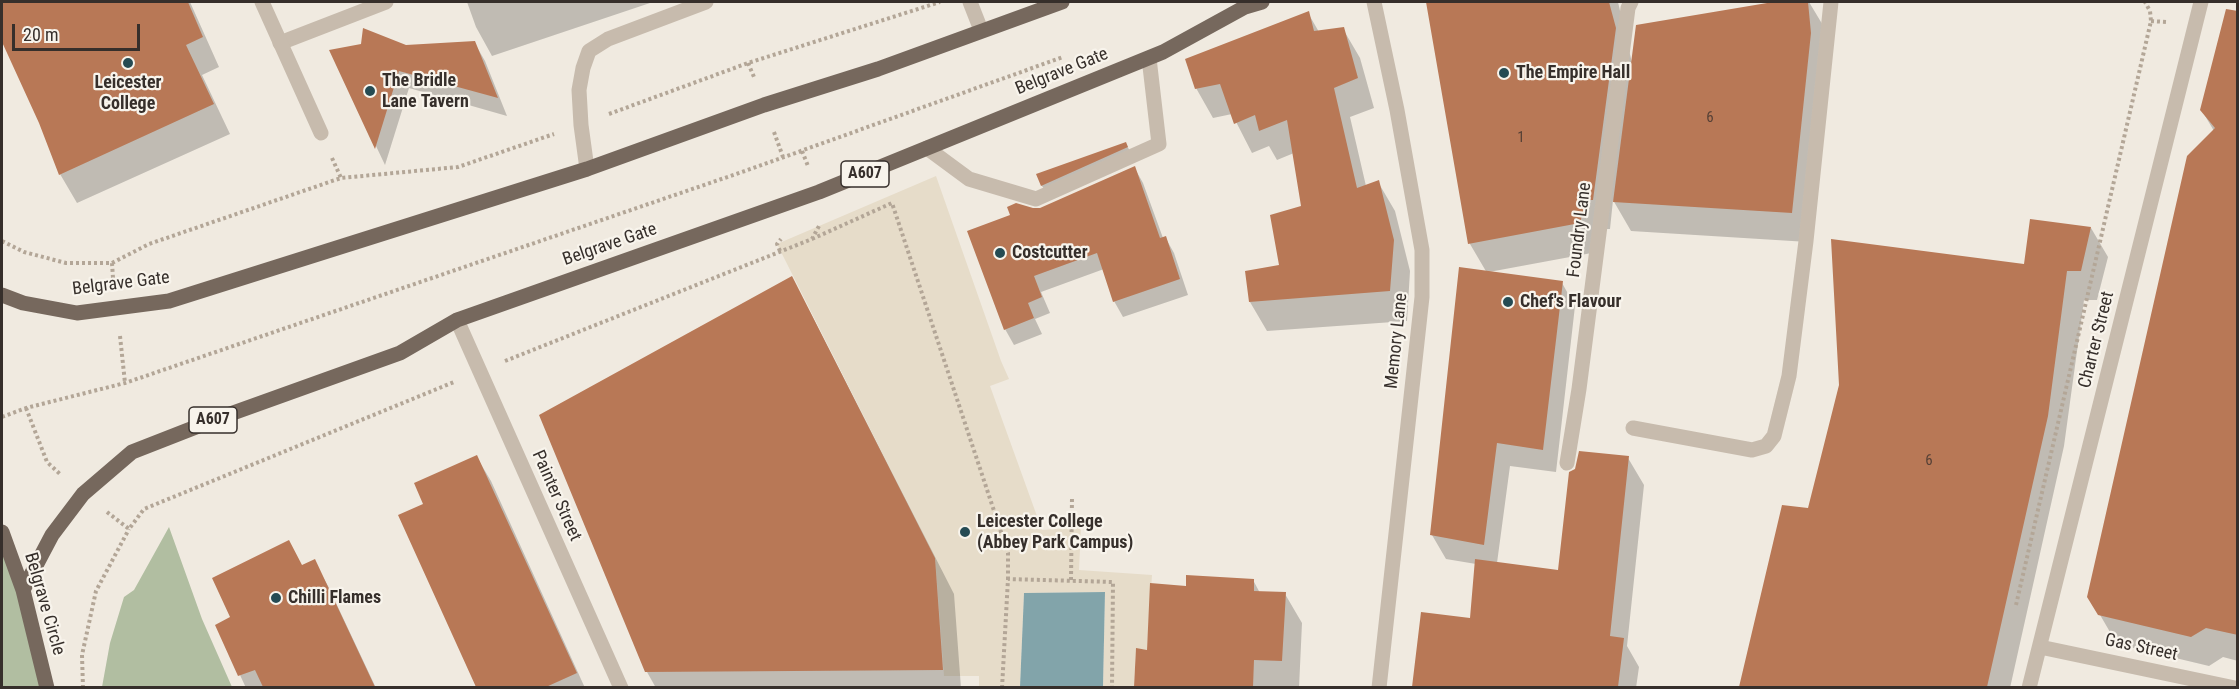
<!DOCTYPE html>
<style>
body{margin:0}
#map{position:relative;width:2239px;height:689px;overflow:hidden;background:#f0eae0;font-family:"Roboto Condensed",sans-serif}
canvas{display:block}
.frame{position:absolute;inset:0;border:3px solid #362f2b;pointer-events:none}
.scale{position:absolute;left:12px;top:24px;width:128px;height:27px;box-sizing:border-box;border:3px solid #362f2b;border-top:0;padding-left:8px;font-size:18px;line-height:21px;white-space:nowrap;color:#362f2b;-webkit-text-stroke:4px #f8f4ec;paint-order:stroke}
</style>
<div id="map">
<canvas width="2239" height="689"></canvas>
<div class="frame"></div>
<div class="scale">20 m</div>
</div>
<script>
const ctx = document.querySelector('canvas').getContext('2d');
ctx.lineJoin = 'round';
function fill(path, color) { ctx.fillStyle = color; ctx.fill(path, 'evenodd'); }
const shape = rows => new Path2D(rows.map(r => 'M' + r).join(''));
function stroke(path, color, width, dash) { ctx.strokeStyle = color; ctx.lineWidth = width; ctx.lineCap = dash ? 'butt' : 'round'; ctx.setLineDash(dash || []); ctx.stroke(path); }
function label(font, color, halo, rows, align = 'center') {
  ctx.font = font + ' "Roboto Condensed",sans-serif'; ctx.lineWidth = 4.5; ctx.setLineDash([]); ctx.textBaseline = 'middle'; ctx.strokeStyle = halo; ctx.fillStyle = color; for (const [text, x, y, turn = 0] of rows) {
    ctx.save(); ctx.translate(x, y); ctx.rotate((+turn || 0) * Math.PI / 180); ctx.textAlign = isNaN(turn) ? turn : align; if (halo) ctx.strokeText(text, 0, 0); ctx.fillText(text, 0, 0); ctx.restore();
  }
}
fill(shape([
 [169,527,202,619,232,687,102,687,110,643,124,597,134,590],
 [2,531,47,687,2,687]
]), '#b1bea1');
fill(shape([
 [936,176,1001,361,1009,379,990,386,1042,530,1081,527,1079,570,1152,575,1147,650,1136,649,1134,687,1103,687,1105,592,1024,593,1020,687,979,687,979,676,944,676,935,558,777,244]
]), '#e6dcc9');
fill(shape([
 [1105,592,1103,687,1020,687,1024,593]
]), '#82a4aa');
fill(shape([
 [2,2,190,2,219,67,202,75,230,134,77,203,60,174,40,122,2,37],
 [467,2,653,2,492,56,476,27],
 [1430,2,1618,2,1632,63,1637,26,1782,2,1809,2,1824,27,1808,242,1631,231,1613,200,1610,229,1602,229,1597,252,1489,272,1562,283,1575,306,1556,472,1510,466,1497,563,1560,572,1628,458,1644,485,1627,646,1639,667,1636,688,1414,688,1423,613,1472,620,1476,564,1446,559,1432,535,1487,273,1470,244,1429,11],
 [2238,10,2238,661,2223,657,2209,666,2117,644,2089,596,2214,131,2201,109,2225,19],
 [1308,13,1319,32,1343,29,1360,58,1374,108,1350,117,1366,186,1378,182,1395,211,1410,271,1407,321,1267,331,1250,302,1246,272,1281,267,1303,207,1294,153,1277,160,1269,146,1252,153,1232,114,1213,118,1196,88],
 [474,42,485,61,507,116,409,88,385,165,331,51],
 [1126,144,1131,153,1048,195,1042,186,1038,175],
 [1134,167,1143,183,1163,238,1165,237,1174,253,1188,295,1123,317,1114,301,1104,269,1041,292,1050,313,1035,319,1042,334,1014,345,1005,329,1040,209],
 [2091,228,2108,257,2097,300,2084,300,2064,446,2010,688,1743,688,1742,685,1809,509,2026,266],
 [791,278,810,312,954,594,961,688,656,688,647,672],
 [476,456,491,481,585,688,477,688,400,516,425,505],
 [314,561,328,586,376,688,246,688,217,625,232,618,303,567],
 [1253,580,1260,593,1285,594,1302,623,1299,688,1136,688,1138,650,1148,651,1187,587]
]), '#0003');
fill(shape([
 [2,2,188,2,203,37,186,45,214,104,59,175,39,123,2,42],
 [1426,2,1609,2,1616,28,1593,200,1586,200,1580,223,1468,244],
 [1773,2,1808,2,1811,33,1792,213,1613,202,1636,25],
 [2226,9,2238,11,2238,635,2206,628,2191,637,2098,615,2087,597,2187,156,2215,128,2200,110],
 [1309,11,1314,31,1344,27,1358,78,1334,88,1357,188,1379,180,1394,240,1390,291,1249,302,1245,271,1279,265,1270,215,1301,206,1287,120,1259,131,1255,115,1234,124,1220,84,1195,89,1185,59],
 [363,28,406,45,475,41,498,98,399,71,375,149,329,50,361,44],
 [1126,142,1128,147,1041,186,1036,174],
 [1135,166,1160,238,1166,236,1180,279,1113,302,1097,253,1034,276,1042,297,1028,303,1034,318,1004,330,967,231,1010,215,1007,207,1016,203,1033,208,1040,208],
 [2030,219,2091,227,2081,271,2067,271,2048,416,1987,687,1739,687,1782,505,1808,508,1839,385,1831,239,2024,264],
 [1459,267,1563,281,1543,450,1497,443,1484,545,1430,535],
 [792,276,935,558,943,670,645,672,539,415],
 [1579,451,1629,456,1610,636,1624,638,1618,687,1412,687,1421,612,1470,618,1475,559,1558,570,1569,472,1575,469],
 [477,455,577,673,546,687,476,687,398,515,423,504,414,483],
 [289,540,302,565,315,559,375,687,263,687,255,670,238,676,215,625,230,617,212,578],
 [1186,575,1254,579,1254,591,1286,592,1282,661,1254,660,1253,687,1134,687,1136,648,1147,650,1150,583,1186,586]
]), '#b87856');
stroke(shape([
 [2151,21,2166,22],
 [748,63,754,77],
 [609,114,748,63,940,2],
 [774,132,783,157],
 [802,151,808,166],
 [332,158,341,178],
 [812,239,892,203,1008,553,1008,579],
 [2,241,24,252,66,263,112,263,149,244,341,178,458,167,554,134],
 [780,251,777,244,781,239],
 [112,263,113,278],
 [120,336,125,383],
 [505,361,812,239,819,226],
 [26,408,47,462,61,475],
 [2,417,26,408,125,383,745,171,1063,57],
 [107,512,129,529,144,509,454,382],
 [1071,580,1072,497],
 [2016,605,2151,21,2150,11,2145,2],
 [83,688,82,655,96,591,129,529],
 [1002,688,1008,579,1113,582,1112,688]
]), '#b3a697', 4, [3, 3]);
stroke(shape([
 [280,43,386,2],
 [927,148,969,179,1036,199,1159,144,1149,58],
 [587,169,581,125,579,90,583,68,589,51,608,39,706,2],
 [1633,428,1752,450,1766,446,1774,436,1789,376,1806,241,1831,2]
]), '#c7bbad', 15);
stroke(shape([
 [262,2,321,133],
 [970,2,981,30],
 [1374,2,1397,110,1422,250,1422,297,1379,688],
 [457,320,621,688],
 [1567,463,1579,389,1628,8,1631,2],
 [2040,647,2235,688],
 [2029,688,2201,2]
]), '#c7bbad', 15);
stroke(shape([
 [2,295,23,303,77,313,169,301,587,169,764,105,878,69,1062,2],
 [2,532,23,590,47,688],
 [23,590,52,535,83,494,132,452,219,418,400,353,457,320,819,192,1163,52,1245,7,1262,2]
]), '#76685d', 15);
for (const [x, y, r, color] of [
 [128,63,6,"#254b53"],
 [1504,73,6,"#254b53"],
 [370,91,6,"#254b53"],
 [1000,253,6,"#254b53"],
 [1508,302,6,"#254b53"],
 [965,532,6,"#254b53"],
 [276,598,6,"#254b53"]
]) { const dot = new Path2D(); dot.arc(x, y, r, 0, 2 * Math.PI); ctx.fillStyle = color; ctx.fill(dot); stroke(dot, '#f8f4ec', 2); }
label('15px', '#564136', null, [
 ["6",1710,118],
 ["1",1521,138],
 ["6",1929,461]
]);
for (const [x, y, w] of [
 [865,174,48],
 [213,420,48]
]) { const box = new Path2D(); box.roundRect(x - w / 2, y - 13, w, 26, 4.5); ctx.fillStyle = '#f8f4ec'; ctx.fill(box); stroke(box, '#362f2b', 1.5); }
label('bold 16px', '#362f2b', null, [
 ["A607",865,174],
 ["A607",213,420]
]);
label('18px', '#362f2b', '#f8f4ec', [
 ["Belgrave Gate",1062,72,-22],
 ["Foundry Lane",1580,230,-83],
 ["Belgrave Gate",610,245,-19],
 ["Belgrave Gate",121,284,-7],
 ["Charter Street",2097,340,-76],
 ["Memory Lane",1397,341,-84],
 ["Painter Street",556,496,66],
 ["Belgrave Circle",44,604,74],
 ["Gas Street",2141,648,12]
]);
label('bold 18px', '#362f2b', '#f8f4ec', [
 ["The Empire Hall",1516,73],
 ["The Bridle",382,81],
 ["Lane Tavern",382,102],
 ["Leicester",128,83,"center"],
 ["College",128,104,"center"],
 ["Costcutter",1012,253],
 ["Chef's Flavour",1520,302],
 ["Leicester College",977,522],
 ["(Abbey Park Campus)",977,543],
 ["Chilli Flames",288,598]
], 'left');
</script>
